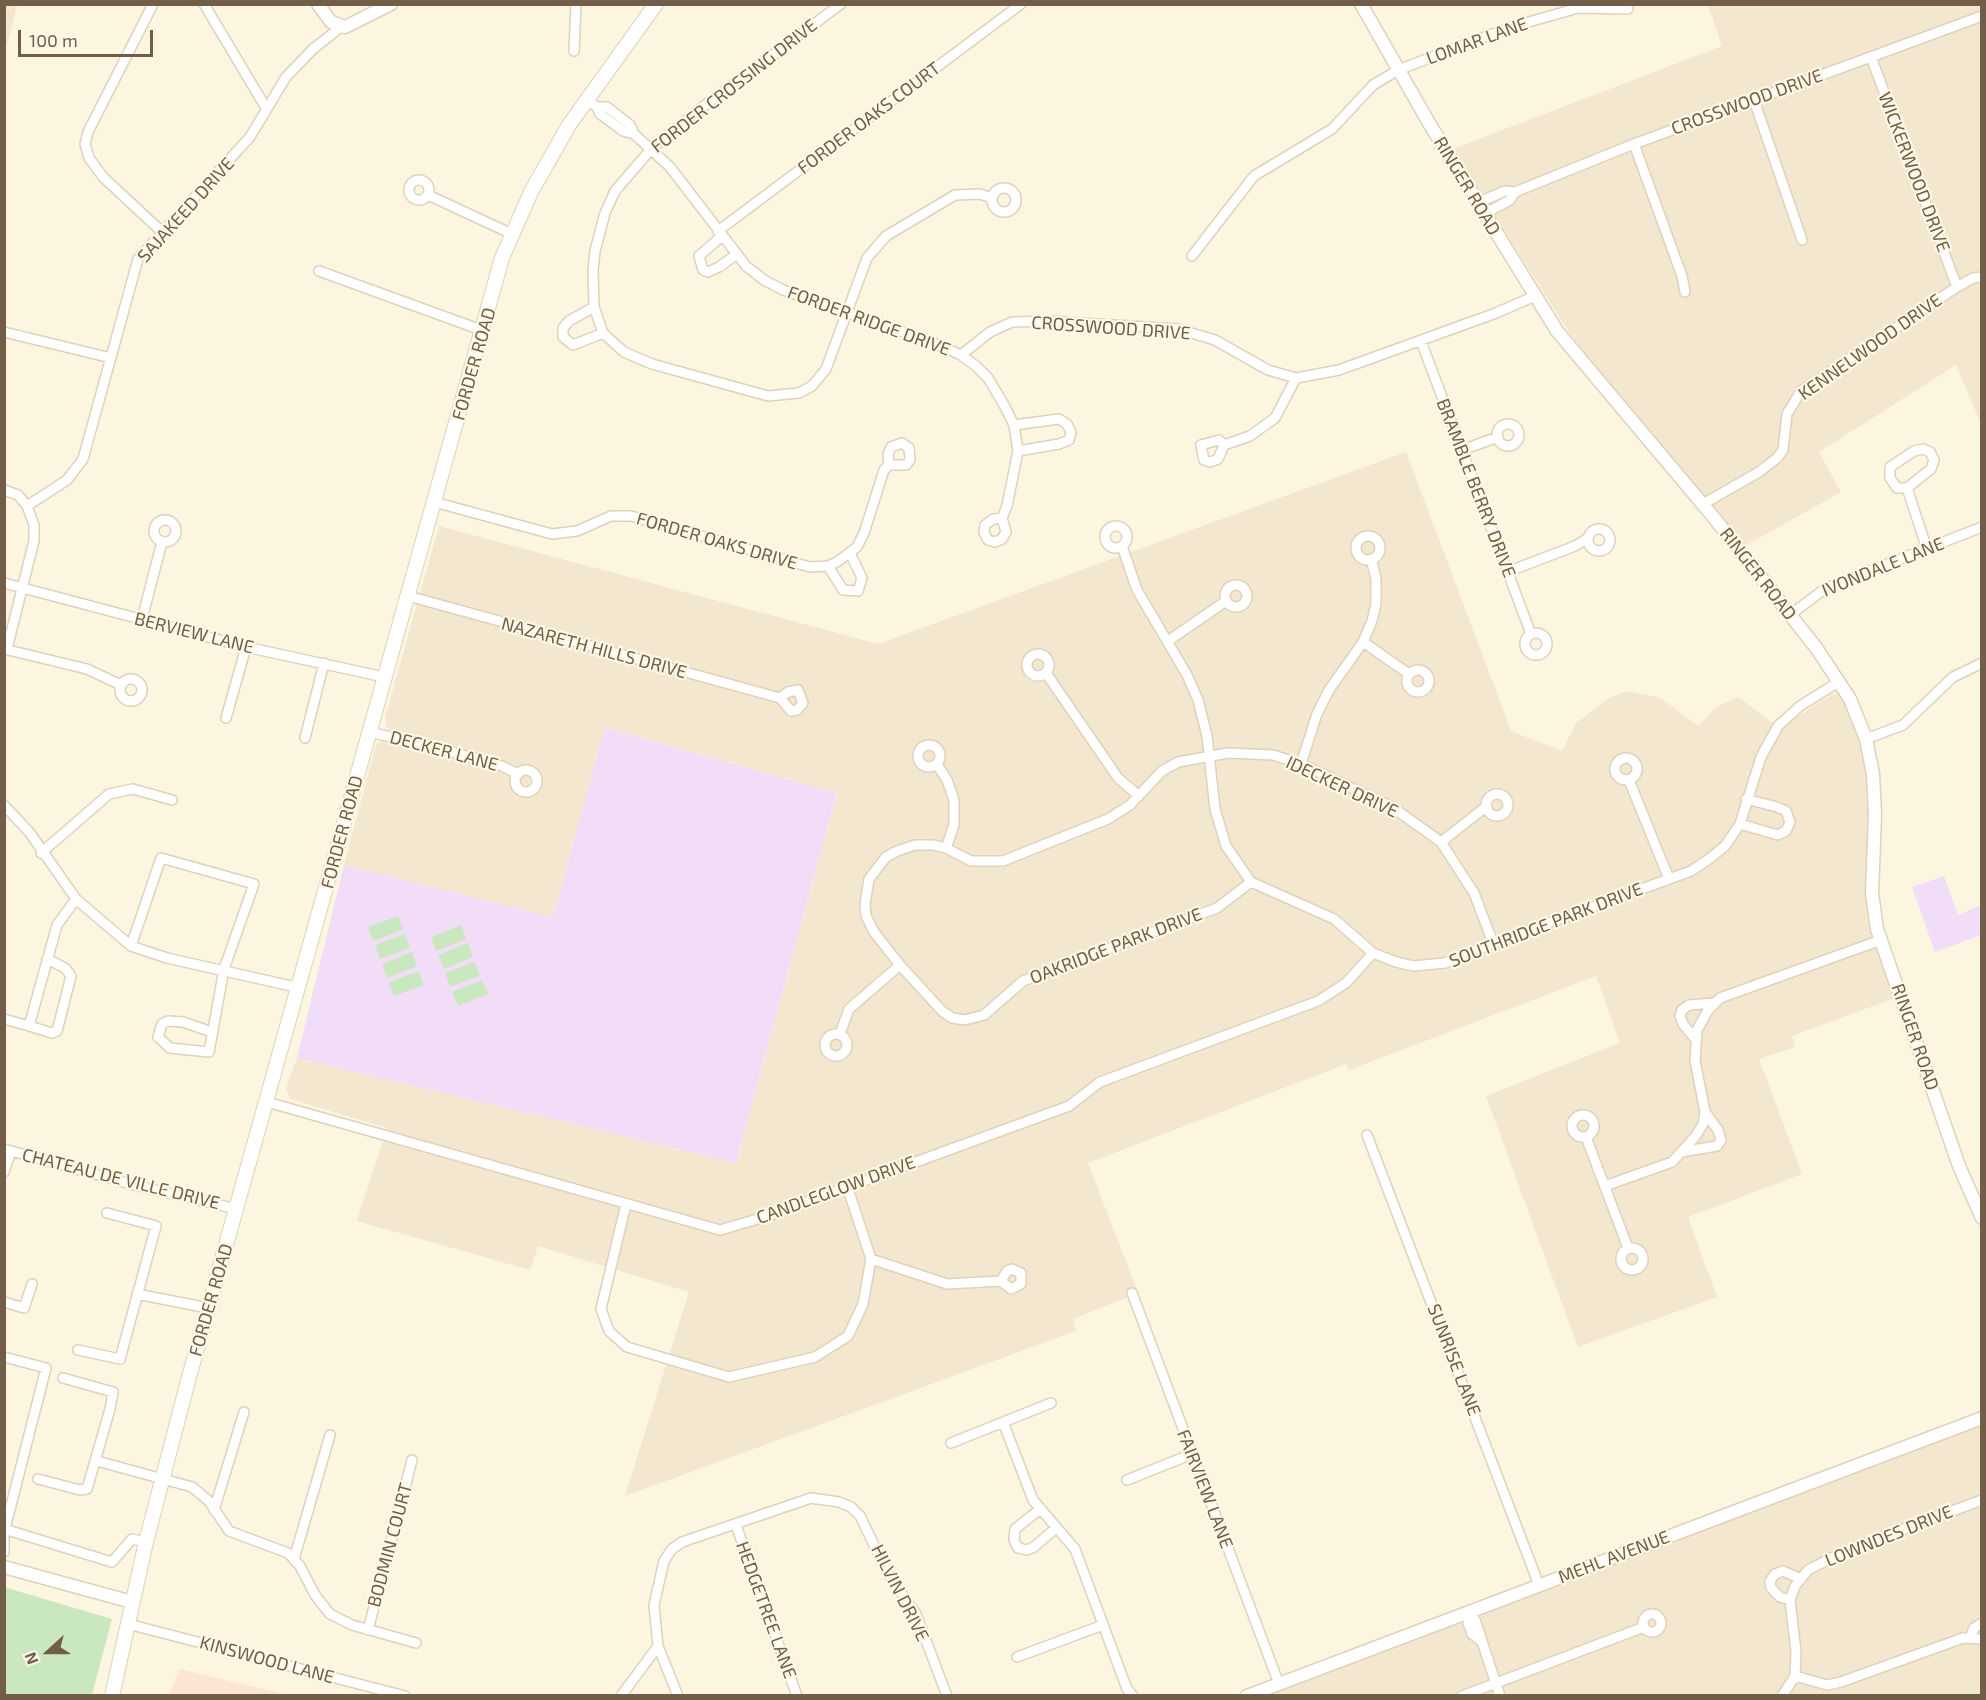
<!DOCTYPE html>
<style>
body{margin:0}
#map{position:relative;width:1986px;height:1700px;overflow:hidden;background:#fcf5e0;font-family:"Exo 2",sans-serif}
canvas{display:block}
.frame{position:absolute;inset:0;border:6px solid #715d48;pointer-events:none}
.north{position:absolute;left:18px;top:1622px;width:60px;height:60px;-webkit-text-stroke:4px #fff8e6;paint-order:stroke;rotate:249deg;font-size:16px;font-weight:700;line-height:24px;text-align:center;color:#715d48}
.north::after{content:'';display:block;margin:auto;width:21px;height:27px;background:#715d48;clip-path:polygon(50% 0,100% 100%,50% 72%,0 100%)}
.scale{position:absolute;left:18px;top:30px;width:135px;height:27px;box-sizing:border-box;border:3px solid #715d48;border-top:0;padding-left:8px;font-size:18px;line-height:21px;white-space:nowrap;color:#715d48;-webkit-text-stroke:4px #fff8e6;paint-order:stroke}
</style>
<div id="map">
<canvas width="1986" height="1700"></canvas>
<div class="frame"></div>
<div class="north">N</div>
<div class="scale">100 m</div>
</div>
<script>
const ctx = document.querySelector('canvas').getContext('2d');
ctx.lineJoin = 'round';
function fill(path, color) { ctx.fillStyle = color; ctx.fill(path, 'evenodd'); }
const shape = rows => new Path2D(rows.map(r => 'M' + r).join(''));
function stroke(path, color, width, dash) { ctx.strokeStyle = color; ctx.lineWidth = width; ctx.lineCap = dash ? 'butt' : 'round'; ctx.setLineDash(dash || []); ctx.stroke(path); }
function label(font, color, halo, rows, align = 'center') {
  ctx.font = font + ' "Exo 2",sans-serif'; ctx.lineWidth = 4.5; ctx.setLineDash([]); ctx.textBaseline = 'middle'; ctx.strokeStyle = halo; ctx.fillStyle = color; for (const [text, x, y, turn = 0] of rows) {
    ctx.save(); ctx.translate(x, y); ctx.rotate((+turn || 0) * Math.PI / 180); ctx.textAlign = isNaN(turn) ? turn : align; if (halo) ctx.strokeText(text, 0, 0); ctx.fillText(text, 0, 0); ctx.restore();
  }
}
fill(shape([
 [5,4,17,5,5,52,4,5],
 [1708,5,1981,5,1981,424,1956,365,1819,452,1841,492,1745,546,1601,376,1568,331,1453,149,1722,46],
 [1406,452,1511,731,1562,751,1576,723,1609,698,1626,691,1661,698,1698,726,1715,708,1738,697,1782,730,1792,720,1832,694,1840,695,1845,703,1862,746,1870,811,1867,911,1869,927,1895,998,1792,1036,1795,1047,1759,1059,1802,1174,1688,1217,1717,1297,1578,1347,1486,1096,1620,1043,1596,976,1349,1070,1346,1064,1088,1163,1138,1293,1073,1319,1076,1331,625,1496,689,1292,538,1246,530,1270,357,1221,387,1128,290,1099,286,1088,297,1058,736,1163,837,793,606,728,553,917,344,865,376,745,382,740,463,760,465,749,391,731,386,726,385,718,439,526,878,644],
 [1981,1425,1981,1695,1260,1696,1286,1686]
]), '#f3e7cf');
fill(shape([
 [180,1669,287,1695,152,1695,168,1695]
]), '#fce5d4');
fill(shape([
 [605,728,837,793,736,1163,297,1058,344,865,553,917],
 [1944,876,1958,915,1981,905,1981,935,1935,952,1912,887]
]), '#f1ddf7');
fill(shape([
 [398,916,403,930,373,941,368,927],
 [461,925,466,939,436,951,431,937],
 [405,934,410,948,380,959,375,945],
 [468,943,473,957,444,969,438,955],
 [412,952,417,966,387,978,382,964],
 [475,962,480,976,450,987,445,973],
 [419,971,424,985,394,996,389,982],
 [482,980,488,994,458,1006,452,992],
 [4,1587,112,1619,92,1695,5,1695]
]), '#cae8bf');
const minor = shape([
 [153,4,88,132,85,144,89,158,103,177,162,232],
 [204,4,266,108],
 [841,4,704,106,652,148,615,191,605,213,595,251,593,270,594,307,603,333,624,352,652,364,768,396,799,393,812,386,826,369,867,258,886,236,955,195,980,194,992,198],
 [574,51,576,4],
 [1871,57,1957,287],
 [586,100,597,107,600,114,623,131,634,134,670,167,746,266,764,280,783,290,927,340,961,355,976,366,988,378,1004,405,1014,425,1018,451,1007,506,1002,518,993,519,985,525,984,532,988,540,995,542,1002,539,1006,532,1002,518],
 [1754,100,1802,240],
 [597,107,607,107,630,125,634,134],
 [1634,144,1682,276,1685,292],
 '409 190a10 10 0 1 1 20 0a10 10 0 1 1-20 0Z',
 '992 200a12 12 0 1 1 24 0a12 12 0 1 1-24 0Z',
 [428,195,512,234],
 [1477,203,1505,191,1515,192,1634,144,1982,16],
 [1484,214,1510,200,1515,192],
 [718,231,1021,4],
 [722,236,699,256,703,270,708,272,719,267,737,254],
 [1192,256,1254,176,1332,129,1373,85,1398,70,1511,27,1578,8,1628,9],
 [319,271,484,331],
 [594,307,569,321,563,328,563,337,573,345,603,333],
 [4,332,111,358],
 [1421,341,1531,634],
 [961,355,990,332,1012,322,1050,321,1178,329,1215,340,1268,370,1296,378,1339,370,1496,313,1535,296],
 '1497 435a11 11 0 1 1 22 0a11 11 0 1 1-22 0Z',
 [1014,425,1059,419,1067,424,1071,432,1069,440,1059,444,1018,451],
 [1224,445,1218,459,1210,462,1204,460,1201,445,1219,440,1224,445,1250,436,1275,418,1296,378],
 [1462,450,1498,437],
 [1907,488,1931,469,1934,460,1930,452,1923,449,1914,451,1890,467,1890,478,1897,488,1907,488,1927,549],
 [4,490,18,495,27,506,34,525,34,541,7,649],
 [434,502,552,534,577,531,611,516,631,516,810,567,828,566,837,562,857,547,864,533,884,470,889,465,906,465,910,460,909,448,902,443,891,447,888,454,889,465],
 [1703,504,1759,472,1777,458,1783,450,1787,414,1801,391,1957,287,1973,278,1982,277],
 [27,506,67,480,83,459,138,259,250,137,286,77,313,49,341,27],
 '154 531a11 11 0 1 1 22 0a11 11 0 1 1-22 0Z',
 '1105 537a11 11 0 1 1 22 0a11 11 0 1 1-22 0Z',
 '1588 540a11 11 0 1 1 22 0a11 11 0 1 1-22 0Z',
 '1356 548a12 12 0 1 1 24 0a12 12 0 1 1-24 0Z',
 [1122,546,1137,590,1187,675,1198,700,1207,736,1215,809,1226,846,1251,882,1334,919,1373,953,1396,962,1413,966,1445,963,1493,943,1691,871,1709,859,1725,846,1740,824,1761,757,1778,726,1800,706,1840,681],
 [828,566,843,590,858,591,862,578,850,553],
 [1507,572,1575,546,1588,538],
 [4,583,246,647,384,677],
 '1225 596a11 11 0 1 1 22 0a11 11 0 1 1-22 0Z',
 [408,596,780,698,791,711,797,710,803,703,798,690,788,692,780,698],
 [1790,615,1826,588,1982,527],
 [142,619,162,542],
 '1525 644a11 11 0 1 1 22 0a11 11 0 1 1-22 0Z',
 [1168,641,1226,601],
 [1363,642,1409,674],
 [4,649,87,669,121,685],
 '1027 665a11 11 0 1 1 22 0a11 11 0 1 1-22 0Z',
 '1407 681a11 11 0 1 1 22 0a11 11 0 1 1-22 0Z',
 [1046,673,1118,778,1139,796],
 '120 690a11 11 0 1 1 22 0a11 11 0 1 1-22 0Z',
 [226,718,246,647],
 [369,732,432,746,502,766,518,774],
 [305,738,324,663],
 [1866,739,1903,725,1953,677,1982,663],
 '918 756a11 11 0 1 1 22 0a11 11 0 1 1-22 0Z',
 '1615 769a11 11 0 1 1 22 0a11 11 0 1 1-22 0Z',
 [937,764,947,780,954,800,954,825,946,848],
 [1301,764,1317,714,1329,690,1363,642,1372,621,1376,604,1376,578,1371,559],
 '515 781a11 11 0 1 1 22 0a11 11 0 1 1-22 0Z',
 [1629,780,1669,879],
 '1486 805a11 11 0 1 1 22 0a11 11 0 1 1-22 0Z',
 [4,805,30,833,76,899,131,946,167,958,300,988],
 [1740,824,1778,835,1786,831,1790,822,1786,811,1777,807,1746,799],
 [1441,842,1487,806],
 [41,853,109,794,133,789,172,800],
 [1251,882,1217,908,1023,981,984,1015,965,1020,952,1018,942,1011,900,965,874,932,866,916,865,904,869,879,886,857,897,851,915,845,933,845,946,848,971,861,1003,861,1108,819,1130,805,1162,771,1178,762,1228,753,1273,755,1301,764,1392,807,1441,842,1474,893,1493,943],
 [131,946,161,858,254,884,224,969,209,1052,170,1048,158,1037,162,1024,168,1021,183,1022,212,1032],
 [4,1019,29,1026,57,925,76,899],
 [29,1026,52,1033,57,1031,71,976,65,968,47,959],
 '825 1045a11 11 0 1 1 22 0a11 11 0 1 1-22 0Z',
 [840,1034,849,1009,900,965],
 [1696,1040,1683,1024,1680,1016,1682,1010,1689,1005,1715,1003],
 [267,1102,720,1230,768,1216,1069,1106,1100,1082,1318,1001,1346,983,1373,953],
 '1572 1126a11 11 0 1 1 22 0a11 11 0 1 1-22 0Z',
 [1367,1135,1539,1585],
 [1586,1137,1628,1248],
 [4,1149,138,1186,237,1209],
 [1681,1152,1717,1146,1721,1140,1718,1130,1705,1112],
 [4,1172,11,1151],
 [1605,1186,1672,1162,1695,1137,1703,1124,1705,1112,1695,1061,1697,1030,1707,1012,1720,998,1881,940],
 [626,1204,601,1309,609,1331,627,1347,729,1377,815,1357,848,1336,863,1304,871,1259,847,1186],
 '1621 1259a11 11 0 1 1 22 0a11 11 0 1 1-22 0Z',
 [871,1259,947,1284,1001,1281,1011,1289,1021,1284,1021,1273,1012,1269,1007,1271,1001,1281],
 [1132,1293,1279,1684],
 [137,1294,208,1308],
 [4,1302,24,1308,32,1284],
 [78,1350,120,1359,156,1226,107,1213],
 [4,1357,46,1368,4,1533],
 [1003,1422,1033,1500,1075,1549,1127,1689,1133,1696],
 [951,1443,1051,1403],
 [97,1461,192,1487,209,1501,229,1531,288,1553,300,1566,315,1595,330,1614,352,1625,416,1643],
 [38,1479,80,1490,87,1489,110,1409,113,1392,63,1378],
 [1127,1480,1192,1454],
 [214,1510,244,1412],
 [1039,1510,1015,1529,1014,1540,1018,1548,1027,1550,1034,1547,1056,1528],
 [736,1525,797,1696],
 [4,1529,112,1562,132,1539,146,1542],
 [4,1537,4,1552],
 [294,1559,330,1435],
 [1790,1600,1780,1597,1771,1588,1770,1581,1775,1574,1783,1571,1801,1579],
 [1468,1612,1475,1620,1500,1696],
 '1643 1623a9 9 0 1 1 18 0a9 9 0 1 1-18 0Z',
 [1470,1616,1468,1623,1472,1634,1481,1641],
 [128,1624,405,1696],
 [368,1630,412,1460],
 [1970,1638,1974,1628,1982,1623],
 [1017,1657,1103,1625],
 [1795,1676,1827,1685,1841,1682,1963,1638,1982,1639],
 [621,1696,658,1646],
 [678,1696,658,1646,654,1605,664,1561,672,1549,682,1542,811,1498,839,1502,851,1507,860,1516,888,1574,916,1614,947,1696],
 [1462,1696,1644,1627],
 [1782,1696,1795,1676,1796,1652,1790,1600,1795,1586,1808,1570,1847,1550,1982,1500]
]);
const tertiary = shape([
 [318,4,331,22,345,27,391,4],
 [1361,4,1429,123,1557,331,1715,519,1817,649,1850,699,1866,739,1873,774,1875,815,1872,893,1877,929,1959,1166,1982,1218],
 [4,1567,132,1602],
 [1247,1696,1982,1418]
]);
const secondary = shape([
 [112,1696,146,1542,189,1377,502,258,531,192,569,125,656,4]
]);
stroke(minor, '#dfd2bc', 12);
stroke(tertiary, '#dfd2bc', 15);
stroke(secondary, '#e1d1b7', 16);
stroke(minor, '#fff', 9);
stroke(tertiary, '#fff', 12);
stroke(secondary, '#fff', 14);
label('18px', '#715d48', '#fff8e6', [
 ["LOMAR LANE",1477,41,-20],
 ["FORDER CROSSING DRIVE",734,86,-38],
 ["CROSSWOOD DRIVE",1747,102,-20],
 ["FORDER OAKS COURT",869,118,-37],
 ["WICKERWOOD DRIVE",1914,172,69],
 ["RINGER ROAD",1467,186,59],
 ["SAJAKEED DRIVE",186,210,-48],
 ["FORDER RIDGE DRIVE",869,321,20],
 ["CROSSWOOD DRIVE",1111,328,4],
 ["KENNELWOOD DRIVE",1870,347,-35],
 ["FORDER ROAD",474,364,-74],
 ["BRAMBLE BERRY DRIVE",1476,488,69],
 ["FORDER OAKS DRIVE",717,541,16],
 ["IVONDALE LANE",1883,567,-22],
 ["RINGER ROAD",1758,574,52],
 ["BERVIEW LANE",194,633,14],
 ["NAZARETH HILLS DRIVE",594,648,15],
 ["DECKER LANE",444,751,15],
 ["IDECKER DRIVE",1342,787,25],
 ["FORDER ROAD",342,832,-75],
 ["SOUTHRIDGE PARK DRIVE",1546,925,-21],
 ["OAKRIDGE PARK DRIVE",1116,946,-21],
 ["RINGER ROAD",1915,1037,71],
 ["CHATEAU DE VILLE DRIVE",121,1179,14],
 ["CANDLEGLOW DRIVE",836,1190,-20],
 ["FORDER ROAD",211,1300,-74],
 ["SUNRISE LANE",1454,1360,69],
 ["FAIRVIEW LANE",1205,1489,69],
 ["LOWNDES DRIVE",1889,1536,-22],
 ["BODMIN COURT",390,1545,-75],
 ["MEHL AVENUE",1614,1557,-21],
 ["HILVIN DRIVE",900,1593,63],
 ["HEDGETREE LANE",766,1610,70],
 ["KINSWOOD LANE",267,1660,15]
]);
</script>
